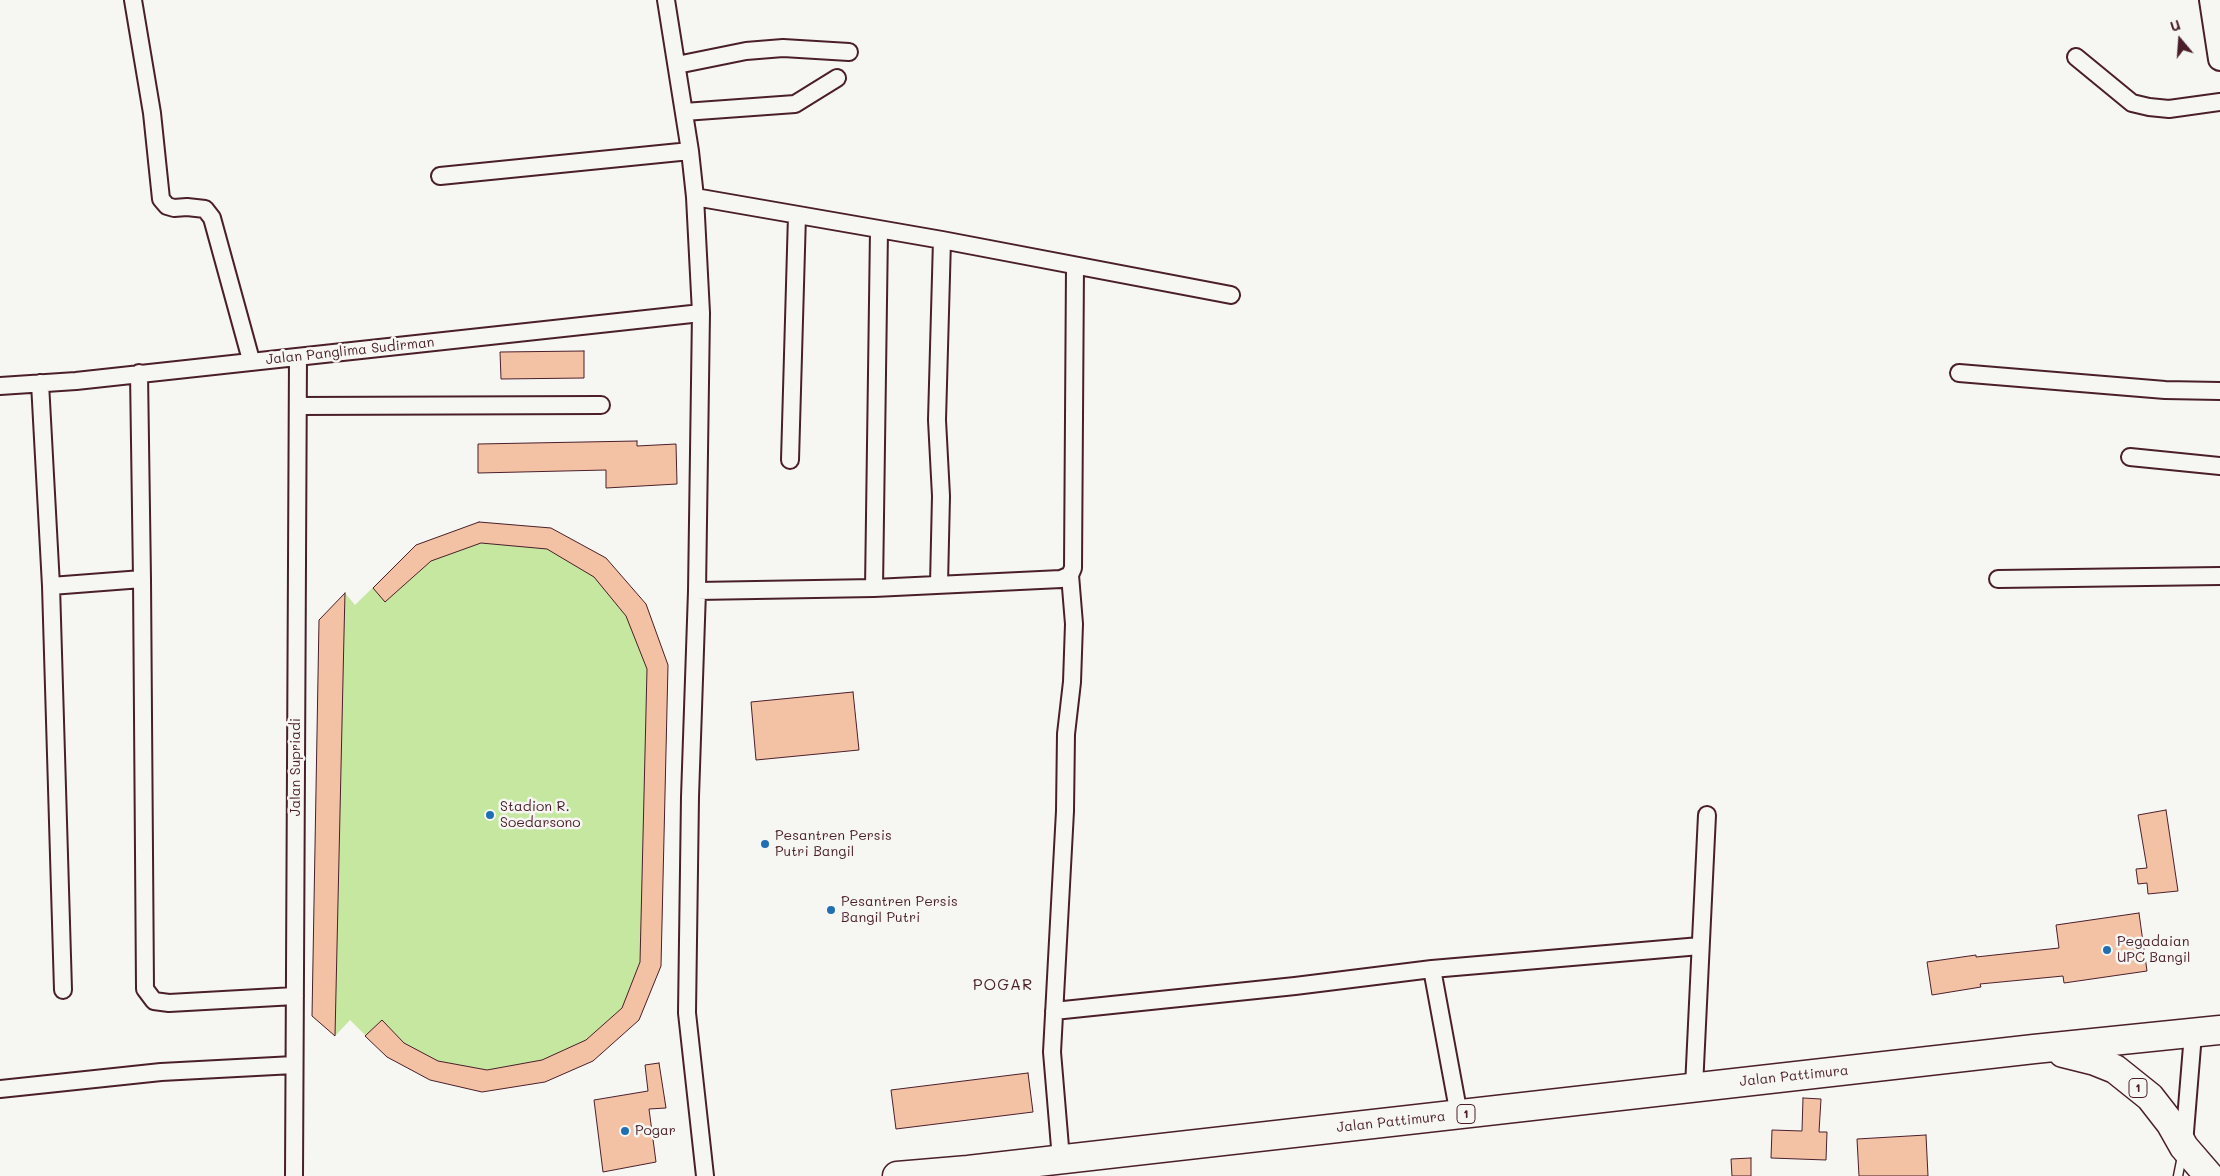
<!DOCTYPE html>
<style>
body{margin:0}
#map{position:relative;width:2220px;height:1176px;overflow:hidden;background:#f6f6f2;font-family:Mali,sans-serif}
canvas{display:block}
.north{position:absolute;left:2155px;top:15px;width:50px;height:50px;-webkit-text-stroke:4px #f6f6f2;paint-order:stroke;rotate:342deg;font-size:14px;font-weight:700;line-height:20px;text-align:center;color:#4a1f2b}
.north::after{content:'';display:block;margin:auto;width:18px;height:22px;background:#4a1f2b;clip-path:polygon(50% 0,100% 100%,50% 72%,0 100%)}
</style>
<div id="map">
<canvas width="2220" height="1176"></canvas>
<div class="north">U</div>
</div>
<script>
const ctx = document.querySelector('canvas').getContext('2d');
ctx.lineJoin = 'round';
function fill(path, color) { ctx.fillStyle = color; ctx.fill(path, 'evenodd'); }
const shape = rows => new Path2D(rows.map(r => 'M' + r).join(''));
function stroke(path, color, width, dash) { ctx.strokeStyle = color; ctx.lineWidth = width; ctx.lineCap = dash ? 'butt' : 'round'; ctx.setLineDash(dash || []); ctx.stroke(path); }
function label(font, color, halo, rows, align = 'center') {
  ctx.font = font + ' Mali,sans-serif'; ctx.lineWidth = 5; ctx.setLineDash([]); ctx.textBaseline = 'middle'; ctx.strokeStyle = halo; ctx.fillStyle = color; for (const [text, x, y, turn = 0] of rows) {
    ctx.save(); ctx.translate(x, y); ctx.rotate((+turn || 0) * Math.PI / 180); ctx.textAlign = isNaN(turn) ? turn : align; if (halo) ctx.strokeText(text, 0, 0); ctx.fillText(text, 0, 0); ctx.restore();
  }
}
fill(shape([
 [479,522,551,528,646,604,668,665,661,966,639,1020,545,1082,387,1057,350,1020,335,1036,312,1016,319,620,345,593,355,605,416,545]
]), '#c5e7a0');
const building = shape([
 [584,351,584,378,501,379,500,352,584,351],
 [637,441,637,446,676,444,677,484,606,488,606,470,478,473,478,444,637,441],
 [479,522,551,528,606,558,646,604,668,665,661,966,639,1020,593,1061,545,1082,482,1092,430,1080,387,1057,365,1036,382,1020,404,1043,438,1061,487,1070,542,1060,586,1040,622,1008,640,962,647,669,626,616,594,577,547,549,481,543,431,561,385,602,373,588,416,545,479,522],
 [345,593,344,634,335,1036,312,1016,319,620,345,593],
 [853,692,859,750,756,760,751,702,853,692],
 [2166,810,2178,891,2148,894,2147,883,2138,884,2136,869,2147,868,2138,815,2166,810],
 [2139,913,2147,971,2064,983,2063,976,1980,984,1981,987,1932,995,1927,962,1976,955,1976,957,2059,948,2056,925,2139,913],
 [659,1063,666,1108,649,1109,656,1162,603,1172,594,1100,648,1091,645,1065,659,1063],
 [1028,1073,1033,1112,896,1129,891,1090,1028,1073],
 [1803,1098,1821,1099,1819,1132,1827,1132,1826,1160,1771,1158,1772,1130,1802,1131,1803,1098],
 [1926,1135,1928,1176,1859,1176,1857,1139,1926,1135],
 [1751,1158,1751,1176,1732,1176,1731,1159,1751,1158]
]);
fill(building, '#f3c1a4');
stroke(building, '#4a1f2b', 1);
const lane = shape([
 [2178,1176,2182,1156]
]);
const street = shape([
 [133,0,152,113,161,199,167,206,174,208,187,207,205,209,212,218,251,360],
 [666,0,690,151,695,197,701,313,697,591,690,797,687,1013,705,1176],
 [2076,57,2132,103,2149,107,2169,109,2220,102],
 [677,65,746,51,783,48,849,52],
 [684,112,795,104,837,78],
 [440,176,690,151],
 [695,197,942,240,1231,295],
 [139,373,142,579,145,989,154,1001,169,1003,295,996],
 [1959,373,2165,390,2220,391],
 [40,383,51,586,63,990],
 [0,386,76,381,701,313],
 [298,406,601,405],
 [2130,457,2220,466],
 [790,460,797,215],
 [1998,579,2220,576],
 [939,584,941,496,937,420,942,240],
 [51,586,142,579],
 [874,588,879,230],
 [697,591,874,588,1061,579,1070,575],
 [1432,969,1459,1115],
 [1054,1011,1295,986,1432,969,1700,946],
 [1694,1087,1707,815],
 [0,1089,161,1072,294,1065],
 [2184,1144,2193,1034],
 [1061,1159,1052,1052,1065,811,1066,734,1072,682,1074,624,1070,575,1073,568,1075,266],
 [294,1176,298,357]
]);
const secondary = shape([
 [2211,0,2220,59]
]);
const highway = shape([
 [2063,1053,2095,1061,2115,1069,2150,1097,2171,1124,2184,1147,2209,1176],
 [897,1176,968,1170,2034,1049,2220,1030]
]);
stroke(lane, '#4a1f2b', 11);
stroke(street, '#4a1f2b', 20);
stroke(secondary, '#4a1f2b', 26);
stroke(highway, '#4a1f2b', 31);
stroke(lane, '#f6f6f2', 8);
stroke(street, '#f6f6f2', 16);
stroke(secondary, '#f6f6f2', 22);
stroke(highway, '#f6f6f2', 28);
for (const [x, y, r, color] of [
 [490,815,5,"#1f6fb2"],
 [765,844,5,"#1f6fb2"],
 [831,910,5,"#1f6fb2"],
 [2107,950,5,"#1f6fb2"],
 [625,1131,5,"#1f6fb2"]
]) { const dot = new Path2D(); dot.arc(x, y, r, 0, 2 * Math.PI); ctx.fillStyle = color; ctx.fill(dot); stroke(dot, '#f6f6f2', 2); }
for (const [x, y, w] of [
 [2138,1088,18],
 [1466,1114,18]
]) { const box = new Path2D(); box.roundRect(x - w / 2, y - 9.5, w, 19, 4); ctx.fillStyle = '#f6f6f2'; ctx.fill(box); stroke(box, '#4a1f2b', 1); }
label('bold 12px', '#4a1f2b', null, [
 ["1",2138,1088],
 ["1",1466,1114]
]);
label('14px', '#4a1f2b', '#f6f6f2', [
 ["Jalan Panglima Sudirman",350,351,-6],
 ["Jalan Supriadi",296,767,-90],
 ["Jalan Pattimura",1794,1076,-6],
 ["Jalan Pattimura",1391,1122,-6]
]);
label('14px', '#4a1f2b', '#f6f6f2', [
 ["Stadion R.",500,807],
 ["Soedarsono",500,823],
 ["Pesantren Persis",775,836],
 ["Putri Bangil",775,852],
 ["Pesantren Persis",841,902],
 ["Bangil Putri",841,918],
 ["Pegadaian",2117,942],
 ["UPC Bangil",2117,958],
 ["Pogar",635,1131]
], 'left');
ctx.letterSpacing = '1px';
label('16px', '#4a1f2b', '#f6f6f2', [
 ["POGAR",1003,985]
]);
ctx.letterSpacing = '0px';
</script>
